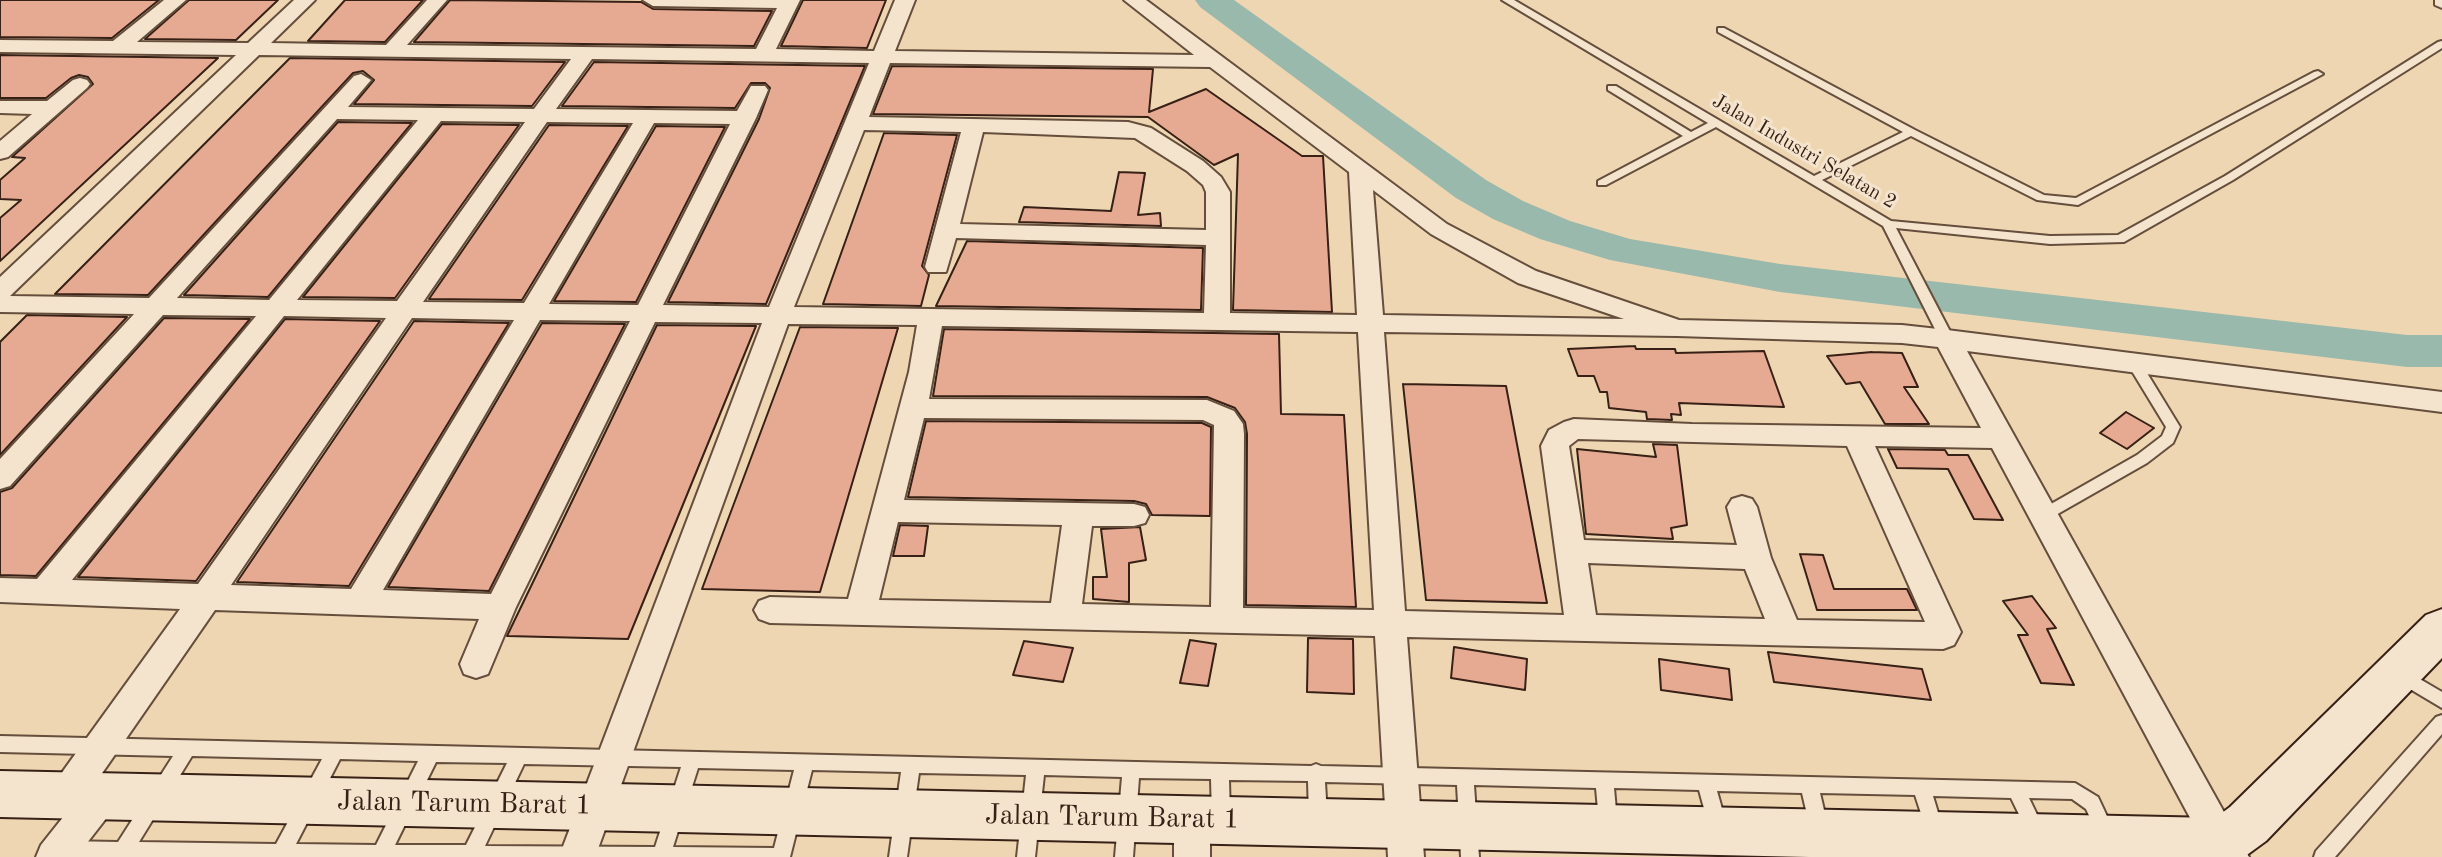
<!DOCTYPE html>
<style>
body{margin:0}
canvas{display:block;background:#eed6b2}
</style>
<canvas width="2442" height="857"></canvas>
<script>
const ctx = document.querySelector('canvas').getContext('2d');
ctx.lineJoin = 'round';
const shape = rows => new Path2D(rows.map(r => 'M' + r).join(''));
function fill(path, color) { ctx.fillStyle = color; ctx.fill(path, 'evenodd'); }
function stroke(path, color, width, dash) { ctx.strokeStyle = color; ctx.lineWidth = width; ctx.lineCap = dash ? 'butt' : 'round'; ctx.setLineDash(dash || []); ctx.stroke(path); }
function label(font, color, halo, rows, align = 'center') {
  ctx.font = font + ' "Old Standard TT",serif'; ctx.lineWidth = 6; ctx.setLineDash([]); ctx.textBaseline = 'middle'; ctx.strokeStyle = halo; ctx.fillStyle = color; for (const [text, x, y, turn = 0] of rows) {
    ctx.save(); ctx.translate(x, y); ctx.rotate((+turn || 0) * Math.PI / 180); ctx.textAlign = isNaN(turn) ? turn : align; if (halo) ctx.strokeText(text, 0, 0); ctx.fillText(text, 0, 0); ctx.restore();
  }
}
fill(shape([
 [1195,0,1234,0,1486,180,1523,201,1570,221,1630,239,1780,264,2407,335,2442,335,2442,367,2407,367,1780,292,1610,260,1540,239,1493,219,1456,198,1200,7,1195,0]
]), '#99b9ac');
const building = shape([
 [0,0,159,0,112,38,0,37,0,0],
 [189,0,278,0,236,40,145,39,189,0],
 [345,0,423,0,385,42,308,41,345,0],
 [450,0,641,2,653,9,772,11,754,46,414,42,450,0],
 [803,0,886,0,867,48,781,46,803,0],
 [0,55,218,58,0,261,0,218,21,200,0,199,0,180,25,158,12,157,93,84,88,77,79,75,71,78,46,98,0,98,0,55],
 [290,58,565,62,532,106,354,104,374,80,363,71,353,73,148,295,55,294,290,58],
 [594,62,865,66,766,304,668,302,759,119,770,88,765,83,751,83,735,108,562,106,594,62],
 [892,66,1153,69,1149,112,1206,89,1302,156,1323,156,1332,312,1233,310,1238,154,1214,165,1148,117,873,114,892,66],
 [338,122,412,123,268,297,184,295,338,122],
 [442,124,519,125,395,298,303,297,442,124],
 [549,125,628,126,522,300,429,299,549,125],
 [656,126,725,127,636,302,554,301,656,126],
 [884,133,957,135,922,266,929,275,921,306,823,304,884,133],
 [1119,172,1145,173,1138,215,1160,213,1161,226,1019,222,1024,207,1111,211,1119,172],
 [967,241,1203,248,1201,310,936,306,967,241],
 [27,315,127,317,0,455,0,342,27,315],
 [164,318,250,319,36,576,0,575,0,492,12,488,164,318],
 [285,319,380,321,196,581,78,577,285,319],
 [414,321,509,323,349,586,237,582,414,321],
 [542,323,625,324,489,591,388,587,542,323],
 [657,325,756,326,628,639,507,636,657,325],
 [800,327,898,328,820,592,702,589,800,327],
 [944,329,1279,334,1281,414,1344,415,1356,607,1246,605,1247,434,1245,422,1235,408,1207,397,933,396,944,329],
 [1635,346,1636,349,1675,349,1676,353,1764,351,1784,407,1679,403,1681,415,1671,414,1672,420,1647,419,1646,412,1609,408,1607,392,1600,392,1594,376,1578,376,1568,349,1635,346],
 [1872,352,1902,353,1918,387,1904,387,1929,424,1885,424,1860,382,1846,384,1827,356,1872,352],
 [1403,384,1506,386,1547,603,1426,600,1403,384],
 [2126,412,2154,428,2127,449,2100,433,2126,412],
 [926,421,1202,423,1211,427,1210,516,1152,515,1146,504,1134,501,908,497,926,421],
 [1653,444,1677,445,1687,525,1671,528,1673,539,1586,534,1577,449,1656,457,1653,444],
 [1888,449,1945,450,1948,455,1968,455,2003,520,1974,519,1948,469,1897,468,1888,449],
 [900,525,928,526,924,556,893,556,900,525],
 [1140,527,1146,560,1129,563,1129,602,1093,599,1093,577,1107,577,1101,529,1140,527],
 [1800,554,1823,555,1834,589,1907,589,1917,610,1817,610,1800,554],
 [2032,596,2056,628,2047,629,2074,685,2041,683,2018,635,2028,635,2003,601,2032,596],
 [1308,638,1353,639,1354,694,1307,692,1308,638],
 [1190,640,1216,644,1208,686,1180,683,1190,640],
 [1024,641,1073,648,1063,682,1013,675,1024,641],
 [1454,647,1527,659,1525,690,1451,678,1454,647],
 [1768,652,1922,669,1931,700,1774,682,1768,652],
 [1659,659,1729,669,1732,700,1661,690,1659,659]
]);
fill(building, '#e6a992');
stroke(building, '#372015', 2);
const lane = shape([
 [1502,0,1514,0,1814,176,1903,132,1718,32,1718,28,1724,28,1915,130,2044,195,2076,198,2314,72,2318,71,2323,74,2078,205,2037,200,1911,136,1822,180,1891,221,2050,236,2118,235,2225,176,2438,42,2442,41,2442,48,2233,180,2124,242,2050,244,1896,228,1954,339,1947,343,1940,339,1883,226,1716,127,1606,185,1598,185,1598,181,1683,136,1608,90,1608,86,1616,86,1691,132,1708,123,1502,0],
 [2435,0,2442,0,2442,8,2435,5,2435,0],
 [2134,359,2139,360,2180,427,2173,443,2147,463,2047,520,2037,520,2035,516,2037,512,2137,455,2162,436,2166,427,2127,363,2134,359],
 [2401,668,2442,692,2442,708,2395,680,2393,675,2395,670,2401,668],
 [2442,715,2442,734,2335,857,2314,857,2316,851,2436,717,2442,715],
 [0,736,1311,766,1316,764,1321,766,2075,783,2098,797,2126,857,2108,857,2086,809,2072,799,2029,798,2044,829,2041,835,2035,837,2029,835,2011,798,1933,796,1943,829,1940,835,1934,837,1928,835,1915,795,1820,793,1835,857,1817,857,1802,793,1717,791,1726,823,1723,829,1717,831,1711,829,1708,823,1699,790,1614,788,1617,821,1614,827,1608,829,1602,827,1599,821,1596,788,1474,785,1479,857,1461,857,1457,785,1325,782,1327,816,1324,822,1318,824,1312,822,1309,816,1308,781,1229,780,1230,816,1227,822,1221,824,1215,822,1212,816,1211,779,1139,778,1133,857,1115,857,1122,777,1044,775,1035,857,1017,857,1026,775,919,773,907,857,889,857,901,772,812,770,790,857,60,857,55,850,57,844,64,841,118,842,173,756,0,752,0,736],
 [192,756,322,759,276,844,139,842,192,756],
 [340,759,418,761,376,845,296,844,340,759],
 [436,762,507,763,466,845,395,845,436,762],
 [524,764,681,767,655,847,485,846,524,764],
 [698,768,794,770,774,848,673,847,698,768]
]);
const street = shape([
 [164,0,186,0,137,42,248,43,294,0,315,0,271,43,386,45,427,0,447,0,407,45,756,49,777,8,653,6,643,0,800,0,776,49,874,51,895,0,915,0,895,51,1194,55,1124,0,1146,0,1447,224,1536,271,1679,320,1902,325,1947,330,2442,392,2442,412,1967,351,2249,857,2211,857,1992,448,1875,446,1961,632,1954,645,1943,649,1407,637,1424,857,1388,857,1375,636,770,623,759,619,754,610,759,601,770,597,848,599,909,372,917,325,788,324,595,857,559,857,762,323,655,322,516,607,488,674,476,678,464,674,460,664,479,619,215,610,96,782,102,780,115,785,120,796,115,807,76,857,36,857,41,845,68,811,53,807,48,796,53,785,180,609,0,602,0,578,37,579,256,316,163,315,10,486,0,489,0,459,134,314,0,312,0,277,236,55,0,52,0,40,113,41,164,0],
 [259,55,571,59,534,109,348,107,371,80,361,74,354,76,149,298,10,296,259,55],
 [592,59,869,63,769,307,663,305,756,118,768,90,765,86,751,86,737,111,556,109,592,59],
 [890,63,1210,67,1349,172,1357,315,1230,313,1230,192,1221,177,1203,161,1151,128,1128,122,869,117,890,63],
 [337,119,418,120,269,300,177,298,337,119],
 [441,121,525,122,397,301,297,300,441,121],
 [547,122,633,123,524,303,423,302,547,122],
 [654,123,730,124,638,305,549,304,654,123],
 [864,130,961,132,925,267,928,272,946,272,956,238,1206,245,1204,313,794,307,864,130],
 [983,132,1135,138,1187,171,1203,185,1206,192,1206,230,960,224,983,132],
 [1373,190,1431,234,1518,283,1624,319,1383,315,1373,190],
 [284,316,386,318,198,584,72,580,284,316],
 [412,318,514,320,351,589,231,585,412,318],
 [540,320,630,321,491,594,383,590,540,320],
 [942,326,1358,332,1374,610,1243,608,1244,434,1243,424,1234,411,1207,400,929,399,942,326],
 [1384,332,1677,336,1902,343,1938,347,1981,428,1692,424,1574,419,1564,422,1549,430,1541,446,1564,615,1405,611,1384,332],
 [924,418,1203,420,1214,425,1211,607,1082,604,1092,526,1134,526,1145,523,1149,515,1145,507,1134,504,904,500,924,418],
 [1578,439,1847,446,1925,622,1797,620,1771,558,1757,507,1752,499,1742,496,1732,499,1727,507,1737,545,1584,540,1569,446,1578,439],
 [898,522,1062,525,1051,603,879,600,898,522],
 [1588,563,1745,569,1765,619,1596,615,1588,563],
 [80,78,87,80,90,84,87,88,8,157,0,159,0,141,32,114,0,113,0,101,47,101,73,80,80,78],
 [1192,803,1205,808,1210,820,1210,857,1174,857,1174,820,1179,808,1192,803]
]);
const secondary = shape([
 [2442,609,2442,658,2266,841,2244,857,1809,857,0,817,0,771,2215,818,2230,807,2426,615,2442,609]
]);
stroke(lane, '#654e3c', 4);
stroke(street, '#654e3c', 4);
stroke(secondary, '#372015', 4);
fill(lane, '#f4e4cd');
fill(street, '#f4e4cd');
fill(secondary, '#f4e4cd');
label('20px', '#372015', '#f4e4cd', [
 ["Jalan Industri Selatan 2",1804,152,30]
]);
label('28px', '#372015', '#f4e4cd', [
 ["Jalan Tarum Barat 1",464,804,1],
 ["Jalan Tarum Barat 1",1112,818,1]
]);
</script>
